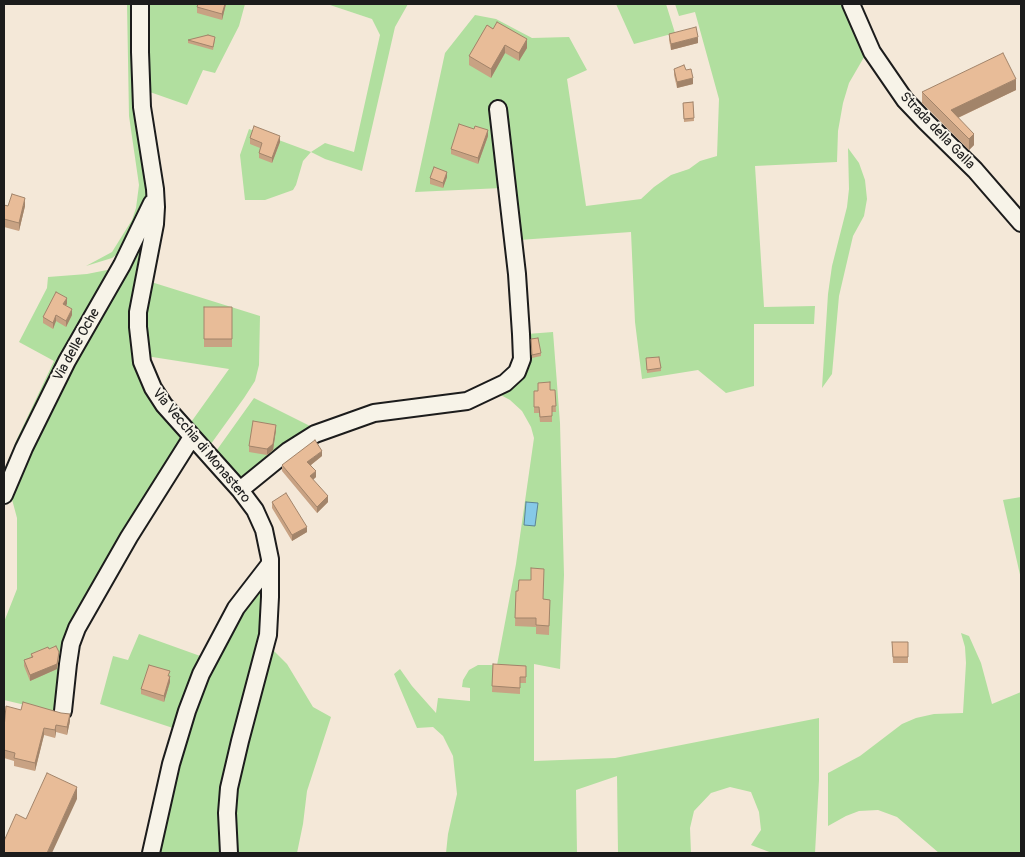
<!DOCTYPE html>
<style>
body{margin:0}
#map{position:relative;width:1025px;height:857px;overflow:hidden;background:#f4e8d8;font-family:Pangolin,sans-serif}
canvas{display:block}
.frame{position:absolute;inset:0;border:5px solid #1c1c1c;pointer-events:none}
</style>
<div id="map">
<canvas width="1025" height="857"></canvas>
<div class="frame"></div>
</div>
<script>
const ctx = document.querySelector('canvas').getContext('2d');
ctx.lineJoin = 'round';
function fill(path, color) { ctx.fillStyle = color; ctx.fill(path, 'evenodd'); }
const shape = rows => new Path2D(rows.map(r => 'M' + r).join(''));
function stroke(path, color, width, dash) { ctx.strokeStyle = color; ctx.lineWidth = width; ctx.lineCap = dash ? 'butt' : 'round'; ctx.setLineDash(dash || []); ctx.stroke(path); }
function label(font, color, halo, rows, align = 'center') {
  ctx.font = font + ' Pangolin,sans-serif'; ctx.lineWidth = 4; ctx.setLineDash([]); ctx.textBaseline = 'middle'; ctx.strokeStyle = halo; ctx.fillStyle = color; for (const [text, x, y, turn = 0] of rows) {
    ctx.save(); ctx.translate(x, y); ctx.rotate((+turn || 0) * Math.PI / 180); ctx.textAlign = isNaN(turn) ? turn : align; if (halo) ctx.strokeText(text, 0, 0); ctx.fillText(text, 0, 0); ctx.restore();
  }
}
fill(shape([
 [127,4,134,4,148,199,124,249,112,258,86,266,112,252,132,220,136,208,139,185,129,116],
 [146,4,245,4,239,26,215,73,203,70,187,105,147,91],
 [327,4,408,4,395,27,362,171,325,159,311,152,303,161,296,185,293,190,265,200,245,200,240,155,249,129,311,152,325,143,354,152,380,35,372,19],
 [616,4,666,4,675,33,634,44],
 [675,4,847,4,867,52,849,83,843,103,838,131,837,162,755,166,764,307,815,306,814,324,754,324,754,386,726,393,698,370,642,379,635,322,631,232,519,240,502,188,415,192,445,53,475,15,496,19,532,38,569,37,587,70,567,79,586,206,641,199,654,187,671,175,689,169,700,161,717,156,719,99,695,12,679,16],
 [848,148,859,163,865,180,867,199,864,216,853,236,839,296,832,374,822,388,828,294,832,266,847,207,849,189],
 [150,220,133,329,184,436,74,626,59,713,4,700,4,622,17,589,17,518,10,492,22,463],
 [107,270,109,271,4,481,4,472,16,441,54,361,19,342,47,288,48,277,87,274],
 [148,281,260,316,259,365,255,381,244,398,208,448,189,425,229,369,146,356,144,335],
 [553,332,560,423,564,575,560,669,534,664,534,761,615,758,819,718,819,780,815,853,772,853,751,845,761,830,759,812,751,792,730,787,711,793,694,811,690,828,691,853,618,853,617,776,576,790,577,853,446,853,448,834,457,794,453,756,443,736,433,727,417,728,394,674,400,669,412,686,436,713,438,698,470,701,470,688,462,687,463,680,469,670,478,665,497,665,516,564,534,438,531,427,522,411,510,400,497,393,509,386,527,334],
 [254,398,316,429,240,483,214,454],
 [1021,497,1021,579,1003,500],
 [267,576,266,613,224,853,155,853,188,723,226,633],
 [961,633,969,636,981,663,992,704,1021,692,1021,853,939,853,897,817,878,810,859,811,846,816,828,826,828,773,860,756,902,724,916,718,934,714,963,713,966,663,965,647],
 [139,634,203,657,176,729,100,704,113,656,128,660],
 [269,646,287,664,313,707,331,717,307,791,303,824,297,853,234,853,233,799]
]), '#b1df9f');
const water = shape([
 [526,502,538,503,535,526,524,525,526,502]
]);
fill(water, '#86c9e7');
stroke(water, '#5c8496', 1);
const minor = shape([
 [140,4,140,52,142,107,155,189,156,207,155,224,138,312,138,327,142,362,153,388,164,405,240,490,255,510,264,530,270,559,270,597,268,635,240,741,229,788,227,813,229,853],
 [851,4,872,52,905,100,925,121,975,170,1021,223],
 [240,490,288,451,315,434,374,413,467,401,505,383,517,372,522,359,521,334,517,274,498,109],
 [4,495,24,448,67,361,122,265,152,203],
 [63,711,68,664,71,644,77,628,129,537,192,437],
 [151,853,171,764,187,711,201,674,236,608,270,564]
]);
stroke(minor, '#1c1c1c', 20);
stroke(minor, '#f7f3e8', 16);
fill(shape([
 [226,4,222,20,197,13,197,7],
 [487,25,527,48,519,61,505,53,491,78,469,65,469,56],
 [669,34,698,43,671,50,669,40],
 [188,40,215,40,213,50,188,43],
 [674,69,686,70,693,84,677,88,674,75],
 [1016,90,958,118,974,145,969,150,922,103,922,92],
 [693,102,694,121,684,122,683,103],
 [488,136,478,164,451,154,451,149],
 [250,138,280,142,272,163,259,158,259,153,260,148,250,144],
 [447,177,443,188,430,184,430,178],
 [4,205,8,206,25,206,19,231,4,227],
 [67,304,65,306,72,315,66,327,56,321,53,329,43,323,43,317],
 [204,307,232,307,232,347,204,347],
 [531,339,541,353,541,356,532,358],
 [646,358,661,368,661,371,647,373],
 [550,390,555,390,556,412,552,412,552,422,540,422,539,413,534,413,534,391],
 [276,430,273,450,267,455,249,452,249,446],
 [322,456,311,465,316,477,313,480,328,502,317,513,282,471,282,465],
 [272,502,307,532,292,541,272,508],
 [516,591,543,599,550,600,549,635,536,634,536,627,515,626],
 [892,642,908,642,908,663,893,663],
 [49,649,59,658,57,669,30,681,24,666,24,660,31,657,31,654],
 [493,664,526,666,526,683,520,683,520,694,492,692],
 [170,676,170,682,164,702,141,694,141,689],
 [70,721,67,735,56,732,55,738,44,735,35,771,14,766,14,761,4,758,4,728]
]), '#c8a283');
fill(shape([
 [225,4,226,4,222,20,222,14],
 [698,37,698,43,671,50,671,44],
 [527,39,527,48,519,61,519,53],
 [505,45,505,53,491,78,491,69],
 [693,78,693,84,677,88,677,82],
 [1016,79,1016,90,951,121,951,110],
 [488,130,488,136,478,164,478,158],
 [974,134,974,145,969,150,969,139],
 [280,136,280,142,272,163,272,158],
 [447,172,447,177,443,188,443,183],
 [25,198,25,206,19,231,19,223],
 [67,298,67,304,63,310,63,304],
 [72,309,72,315,66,327,66,321],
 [56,315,56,321,53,329,53,323],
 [276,425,276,430,273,450,267,455,267,449],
 [322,451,322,456,307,468,307,462],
 [316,471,316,477,310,482,310,476],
 [328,496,328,502,317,513,317,507],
 [307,527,307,532,292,541,292,535],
 [59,652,57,669,30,681,30,675],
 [170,676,170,682,164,702,164,696],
 [70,714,70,721,67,735,67,727],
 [56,725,56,732,55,738,55,730],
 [44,728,44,735,35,771,35,763],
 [77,787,77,799,52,853,47,853]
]), '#a2846a');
const building = shape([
 [198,4,225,4,222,14,197,7,198,4],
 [497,22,527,39,519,53,505,45,491,69,469,56,487,25,493,29,497,22],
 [696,27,698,37,671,44,669,34,696,27],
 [208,35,215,37,213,47,188,40,208,35],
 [1003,53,1016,79,951,110,974,134,969,139,922,92,1003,53],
 [684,65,686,70,691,69,693,78,677,82,674,69,684,65],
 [693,102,694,118,684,119,683,103,693,102],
 [459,124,474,129,475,126,488,130,478,158,451,149,459,124],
 [254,126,280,136,272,158,259,153,262,143,250,138,254,126],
 [434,167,447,172,443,183,430,178,434,167],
 [12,194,25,198,19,223,4,219,4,205,8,206,12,194],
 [56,292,67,298,63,304,72,309,66,321,56,315,53,323,43,317,56,292],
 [204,307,232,307,232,339,204,339,204,307],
 [538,338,541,353,532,355,531,339,538,338],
 [659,357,661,368,647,370,646,358,659,357],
 [550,382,550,390,555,390,556,406,552,406,552,416,540,417,539,407,534,407,534,391,538,391,538,383,550,382],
 [253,421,276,425,273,444,267,449,249,446,253,421],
 [315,440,322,451,307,462,316,471,310,476,328,496,317,507,282,465,315,440],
 [286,493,307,527,292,535,272,502,286,493],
 [531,568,544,569,543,599,550,600,549,626,536,625,536,618,515,618,516,591,518,591,519,580,531,580,531,568],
 [892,642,908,642,908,657,893,657,892,642],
 [56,646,59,652,57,664,30,675,24,660,33,657,31,654,48,647,49,649,56,646],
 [493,664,526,666,526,677,520,677,520,688,492,686,493,664],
 [149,665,170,671,168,676,170,676,164,696,141,689,149,665],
 [23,702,61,713,70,714,67,727,56,725,55,730,44,728,35,763,14,758,15,753,4,750,4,728,6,706,21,710,23,702],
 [47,773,77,787,47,853,4,853,4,841,16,814,26,819,47,773]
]);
fill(building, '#e8bc98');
stroke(building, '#a2846a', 1);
label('14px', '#1c1c1c', '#f7f3e8', [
 ["Strada della Galla",937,131,46],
 ["Via delle Oche",77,345,-61],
 ["Via Vecchia di Monastero",201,446,50]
]);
</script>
